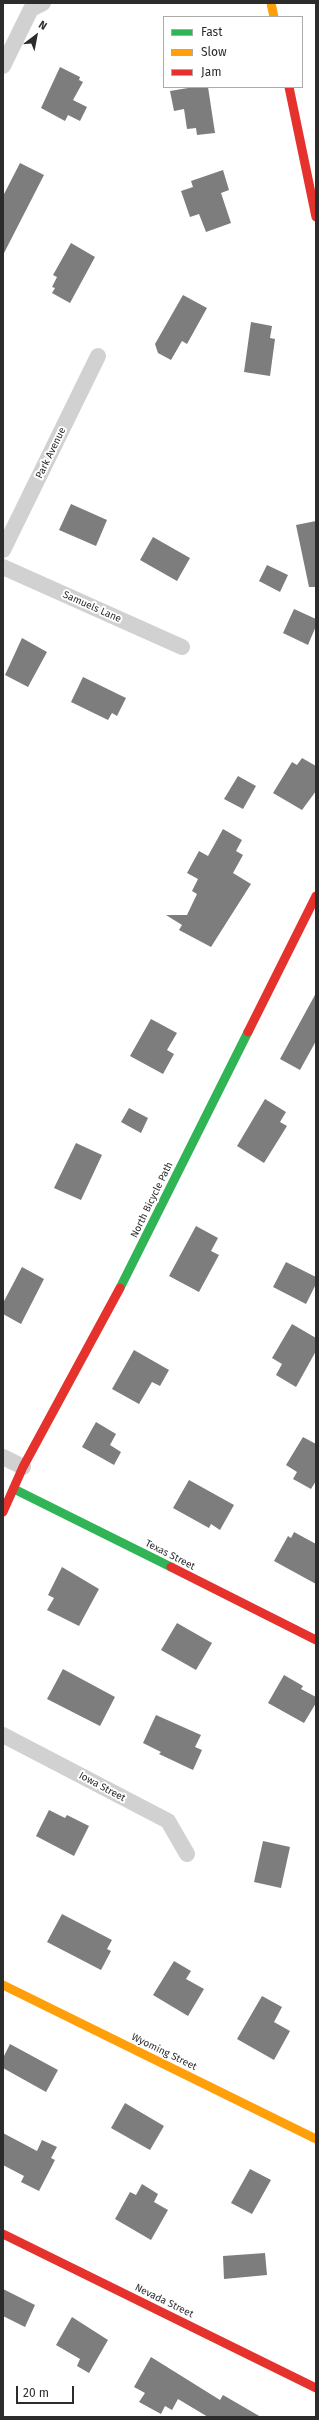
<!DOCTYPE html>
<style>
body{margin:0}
#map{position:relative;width:319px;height:2420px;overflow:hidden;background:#fff;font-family:"Fira Sans",sans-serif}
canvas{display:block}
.frame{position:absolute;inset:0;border:4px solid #2c2c2c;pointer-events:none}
.legend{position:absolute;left:163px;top:16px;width:140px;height:72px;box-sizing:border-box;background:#fff;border:1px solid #ababab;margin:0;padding:5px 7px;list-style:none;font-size:12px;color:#2c2c2c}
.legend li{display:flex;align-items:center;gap:8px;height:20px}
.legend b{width:20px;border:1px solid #ababab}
.north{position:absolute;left:16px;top:16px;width:40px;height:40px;-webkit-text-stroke:3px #fff;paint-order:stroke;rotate:32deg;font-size:11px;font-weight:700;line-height:16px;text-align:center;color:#2c2c2c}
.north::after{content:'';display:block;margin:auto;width:14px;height:18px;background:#2c2c2c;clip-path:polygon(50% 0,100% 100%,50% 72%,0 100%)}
.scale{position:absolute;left:16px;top:2386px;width:58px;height:18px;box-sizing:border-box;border:2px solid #2c2c2c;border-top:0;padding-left:5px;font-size:12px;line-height:14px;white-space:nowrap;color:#2c2c2c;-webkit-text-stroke:3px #fff;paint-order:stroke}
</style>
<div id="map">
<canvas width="319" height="2420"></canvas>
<div class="frame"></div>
<ul class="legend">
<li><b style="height:5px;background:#30b455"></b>Fast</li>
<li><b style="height:5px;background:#ff9f0a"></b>Slow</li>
<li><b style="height:5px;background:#e5322d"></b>Jam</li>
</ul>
<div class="north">N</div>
<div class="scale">20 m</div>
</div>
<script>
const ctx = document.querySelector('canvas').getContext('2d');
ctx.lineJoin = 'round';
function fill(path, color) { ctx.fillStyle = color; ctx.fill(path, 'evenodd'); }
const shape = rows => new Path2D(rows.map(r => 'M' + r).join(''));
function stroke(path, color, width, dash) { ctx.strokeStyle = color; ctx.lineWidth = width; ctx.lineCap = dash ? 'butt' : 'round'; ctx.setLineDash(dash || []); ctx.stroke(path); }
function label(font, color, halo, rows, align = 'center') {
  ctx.font = font + ' "Fira Sans",sans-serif'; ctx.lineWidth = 4; ctx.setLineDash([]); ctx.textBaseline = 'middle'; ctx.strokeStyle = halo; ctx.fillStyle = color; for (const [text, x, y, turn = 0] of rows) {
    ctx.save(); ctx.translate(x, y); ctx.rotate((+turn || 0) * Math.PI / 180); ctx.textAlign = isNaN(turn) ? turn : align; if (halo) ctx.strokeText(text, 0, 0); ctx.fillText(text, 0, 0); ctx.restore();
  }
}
fill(shape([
 [60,67,80,77,79,80,83,82,73,100,87,107,80,121,68,115,65,121,41,108],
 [194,87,208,87,215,133,197,135,196,128,187,129,184,109,174,111,170,91],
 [20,163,44,175,3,255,3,196],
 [223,170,229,190,221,193,231,223,206,232,199,214,190,217,181,191,193,187,191,181],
 [71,243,95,257,70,303,52,293,55,288,52,287,57,277,53,275],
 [183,295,207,308,187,344,182,341,171,360,158,353,155,344],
 [251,322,272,326,270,338,275,339,270,376,244,372],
 [71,504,107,520,96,546,59,530],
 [316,521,316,587,309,587,296,525],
 [153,537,190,558,177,581,140,560],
 [267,565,288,575,280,592,259,581],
 [294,609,316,619,316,626,308,645,283,633],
 [22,638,47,652,28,687,5,675],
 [83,677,126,698,117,716,112,713,108,720,71,702],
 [302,758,316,766,316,791,302,810,273,793,292,762,297,765],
 [238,776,256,786,243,809,224,799],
 [223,829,242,840,236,851,243,855,233,873,251,884,211,947,179,930,182,925,166,915,187,915,197,894,192,891,198,879,187,873,199,851,208,856],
 [316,993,316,1041,300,1070,280,1059],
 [151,1019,177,1033,167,1050,174,1054,163,1074,130,1056],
 [265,1099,286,1112,280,1122,287,1126,264,1163,237,1146],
 [129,1108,148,1118,141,1133,121,1122],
 [76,1143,102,1155,81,1200,54,1188],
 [196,1226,218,1238,211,1251,219,1255,199,1292,169,1276],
 [286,1262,316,1277,316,1284,306,1304,273,1287],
 [22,1267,44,1279,21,1324,3,1314,3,1303],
 [292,1324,316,1338,316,1351,296,1387,276,1375,282,1364,272,1358],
 [134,1350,169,1370,160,1386,152,1382,139,1404,112,1389],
 [96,1422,116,1434,110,1445,121,1452,114,1465,82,1447],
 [303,1437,316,1444,316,1481,311,1489,293,1479,297,1472,286,1465],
 [189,1480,234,1505,220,1530,211,1524,209,1528,173,1508],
 [294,1532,316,1544,316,1584,274,1561,288,1536,291,1538],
 [62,1567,99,1589,79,1626,47,1610,54,1598,48,1595],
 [177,1623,212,1643,196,1670,161,1650],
 [63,1669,115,1697,100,1726,47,1699],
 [284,1675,303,1686,301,1689,316,1697,316,1703,304,1723,268,1703],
 [156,1715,201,1735,195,1747,202,1750,193,1770,159,1754,161,1752,143,1743],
 [49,1810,65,1818,67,1815,89,1826,74,1856,36,1836],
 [263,1841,290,1847,281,1888,254,1882],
 [62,1914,112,1940,107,1949,111,1951,101,1970,47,1942],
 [174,1961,191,1971,186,1979,204,1989,188,2016,153,1995],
 [262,1996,282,2007,274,2022,290,2031,274,2060,237,2039],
 [10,2044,58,2070,46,2092,3,2068,3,2058],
 [125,2103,164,2126,150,2150,111,2128],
 [3,2133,37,2151,42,2140,57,2147,51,2158,55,2160,39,2191,21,2182,24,2176,3,2165],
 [250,2169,271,2180,252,2214,231,2203],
 [142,2184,158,2194,154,2202,168,2210,151,2240,115,2219,130,2192,136,2195],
 [265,2253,267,2275,224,2279,223,2256],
 [3,2289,35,2305,25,2327,3,2316],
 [72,2317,108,2340,89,2373,77,2366,80,2359,56,2345],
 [151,2357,220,2400,223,2395,261,2417,208,2417,178,2399,172,2410,165,2406,161,2414,139,2402,145,2393,134,2387]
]), '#7d7d7d');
stroke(shape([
 [3,66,31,9,43,3],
 [3,550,98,356],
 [3,567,182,647],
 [3,1457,23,1467],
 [3,1735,168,1821,187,1854]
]), '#d1d1d1', 16);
stroke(shape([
 [120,1288,248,1032],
 [14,1489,171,1567]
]), '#30b455', 9);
stroke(shape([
 [271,3,274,17],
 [3,1985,316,2139]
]), '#ff9f0a', 9);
stroke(shape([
 [289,87,316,217],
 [248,1032,316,896],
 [3,1512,23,1467,120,1288],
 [171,1567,316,1640],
 [3,2234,316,2388]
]), '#e5322d', 9);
label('10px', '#2c2c2c', '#fff', [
 ["Park Avenue",51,453,-64],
 ["Samuels Lane",92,607,24],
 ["North Bicycle Path",152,1200,-64],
 ["Texas Street",170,1555,27],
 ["Iowa Street",102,1787,28],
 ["Wyoming Street",164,2052,26],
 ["Nevada Street",164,2301,26]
]);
</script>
